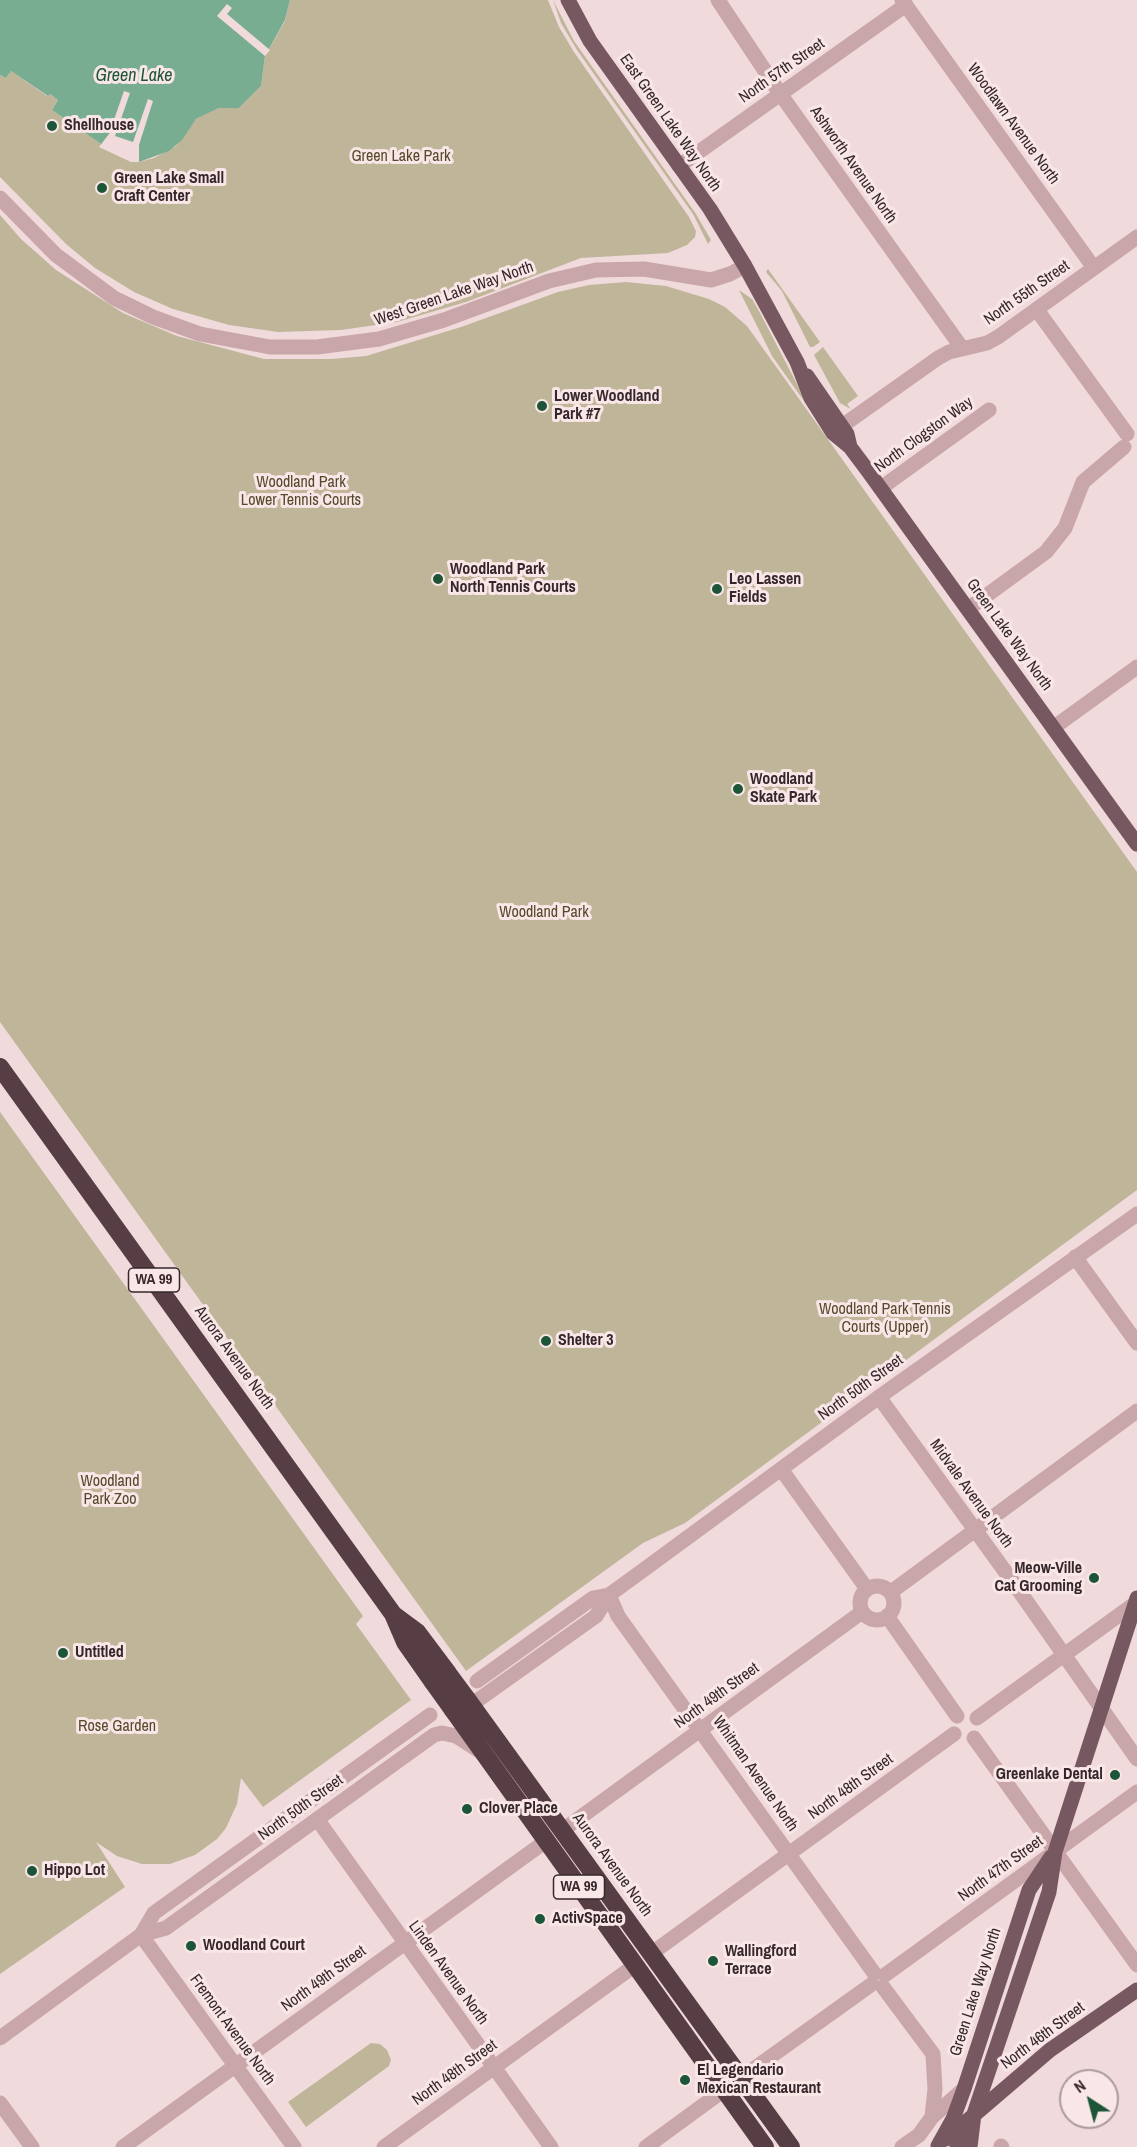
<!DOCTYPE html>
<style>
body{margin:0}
#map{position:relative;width:1137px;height:2147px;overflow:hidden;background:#f1dadb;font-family:"Archivo Narrow",sans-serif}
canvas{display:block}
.north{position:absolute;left:1059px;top:2069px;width:60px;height:60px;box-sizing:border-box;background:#f9e6e7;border:2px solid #ab9a9c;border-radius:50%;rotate:324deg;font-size:16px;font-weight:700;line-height:24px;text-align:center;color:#35272b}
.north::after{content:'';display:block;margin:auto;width:21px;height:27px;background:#1d5539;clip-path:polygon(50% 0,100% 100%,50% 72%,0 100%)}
</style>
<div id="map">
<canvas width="1137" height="2147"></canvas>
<div class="north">N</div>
</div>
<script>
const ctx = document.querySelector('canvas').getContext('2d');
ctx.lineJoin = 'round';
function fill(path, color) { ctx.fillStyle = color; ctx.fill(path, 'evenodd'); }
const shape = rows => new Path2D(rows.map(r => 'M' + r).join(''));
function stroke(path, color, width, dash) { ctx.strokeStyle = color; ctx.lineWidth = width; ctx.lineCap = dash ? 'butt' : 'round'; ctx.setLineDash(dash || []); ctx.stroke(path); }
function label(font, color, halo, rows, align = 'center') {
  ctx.font = font + ' "Archivo Narrow",sans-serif'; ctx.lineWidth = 6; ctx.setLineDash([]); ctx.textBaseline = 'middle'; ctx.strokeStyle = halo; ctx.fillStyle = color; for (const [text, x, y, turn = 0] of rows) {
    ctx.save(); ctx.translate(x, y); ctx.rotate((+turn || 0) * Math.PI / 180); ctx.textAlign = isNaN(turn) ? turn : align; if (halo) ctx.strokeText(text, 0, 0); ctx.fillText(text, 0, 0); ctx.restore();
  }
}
fill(shape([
 [290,0,548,0,559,27,574,52,689,217,696,231,695,237,687,245,668,253,581,258,466,302,397,322,341,330,278,332,229,325,173,309,134,292,95,268,66,244,0,177,0,75,6,78,11,71,47,96,50,94,58,100,52,110,101,144,139,162,154,158,176,146,196,119,219,108,239,108,261,86,265,56,285,21],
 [553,0,574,41,696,214,711,240,708,244,693,214,577,50,561,23],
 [0,215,21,239,56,270,123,313,177,336,264,359,332,359,366,356,461,327,558,292,589,285,626,282,666,286,709,299,725,307,747,326,1137,872,1137,1190,685,1523,643,1543,466,1671,0,1022],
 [768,269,820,342,813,347,810,347,782,291,766,272],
 [739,290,752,299,759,311,811,411,772,356],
 [823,347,858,396,847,404,851,409,840,403,814,355],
 [0,1112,363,1616,356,1624,411,1700,263,1807,241,1778,237,1804,226,1828,217,1839,195,1855,170,1864,142,1864,117,1856,96,1842,125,1887,0,1974],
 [371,2043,380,2044,387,2050,391,2060,389,2066,306,2127,288,2102]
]), '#bfb69a');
fill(shape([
 [0,0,290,0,285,20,265,56,261,86,239,108,219,108,196,119,182,140,169,151,139,162,101,144,52,110,58,100,50,94,48,96,11,71,6,78,0,75]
]), '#79ad91');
fill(shape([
 [227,4,232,8,227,14,270,50,265,56,217,16],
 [124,91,130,93,115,136,133,142,148,99,153,101,139,145,139,162,131,162,99,147,109,134]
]), '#f1dadb');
stroke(shape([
 [718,0,781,95,962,348],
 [902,0,1094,268],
 [679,166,906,5],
 [0,198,56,255,114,298,153,317,200,334,270,347,317,347,379,339,444,320,549,281,596,270,644,269,711,280,730,274,745,266],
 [1037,310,1127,434],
 [842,426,938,358,949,352,987,343,998,337,1137,237],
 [881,488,989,410],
 [968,609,1046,552,1065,528,1083,482,1124,447],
 [1053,728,1137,667],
 [1075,1257,1137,1343],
 [879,1397,1020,1592,1137,1759],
 [781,1469,867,1589],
 '860 1603a17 17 0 1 1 34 0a17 17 0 1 1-34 0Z',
 [891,1592,1137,1411],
 [609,1595,618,1616,874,1973],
 [887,1616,957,1716],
 [477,1681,593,1598,609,1595],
 [471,1705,596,1616,609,1595,642,1571,879,1397,1137,1214],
 [977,1718,1137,1602],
 [974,1738,1137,1965],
 [317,1819,551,2147],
 [563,1830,862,1612],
 [141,1935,154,1913,430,1715],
 [141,1935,294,2147],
 [652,1953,954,1734],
 [885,1975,1137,1792],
 [883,1987,933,2054,935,2089,932,2117],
 [0,2038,141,1935,166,1928,434,1735,442,1733,456,1736,481,1752],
 [741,2078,872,1984],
 [0,2103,32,2147],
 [1001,2146,1002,2147],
 [123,2147,546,1841],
 [384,2147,634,1966],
 [646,2147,724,2090],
 [902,2147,919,2135,932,2117,964,2089]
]), '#c9a6aa', 15);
stroke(shape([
 [568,0,590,41,710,209,745,266,797,362,811,398,833,433,850,447,868,471,1137,844],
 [807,376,847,434,850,447],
 [946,2139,1050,2050,1137,1990],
 [938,2146,953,2119,964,2089,1029,1890,1051,1857],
 [957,2147,969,2125],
 [970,2147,974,2114,1049,1892,1055,1852,1137,1598]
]), '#775860', 15);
stroke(shape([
 [0,1067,393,1614,405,1642,433,1682],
 [394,1615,417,1632,447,1672],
 [467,1699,791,2147],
 [453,1710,765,2147]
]), '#563e44', 18);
stroke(shape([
 [447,1672,467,1699],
 [433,1682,453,1710]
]), '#563e44', 18);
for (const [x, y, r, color] of [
 [52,126,6,"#1d5539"],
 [102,188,6,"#1d5539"],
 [542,406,6,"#1d5539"],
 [438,579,6,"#1d5539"],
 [717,589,6,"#1d5539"],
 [738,789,6,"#1d5539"],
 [546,1341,6,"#1d5539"],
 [1094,1578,6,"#1d5539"],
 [63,1653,6,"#1d5539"],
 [1115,1775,6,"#1d5539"],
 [467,1809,6,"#1d5539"],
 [32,1871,6,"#1d5539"],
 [540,1919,6,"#1d5539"],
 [191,1946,6,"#1d5539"],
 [713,1961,6,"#1d5539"],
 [685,2080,6,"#1d5539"]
]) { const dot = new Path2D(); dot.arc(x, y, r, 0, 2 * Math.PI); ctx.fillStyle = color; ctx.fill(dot); stroke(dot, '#f9e6e7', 2); }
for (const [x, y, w] of [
 [154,1280,51],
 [579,1887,51]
]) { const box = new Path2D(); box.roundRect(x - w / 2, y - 12, w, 24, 4.5); ctx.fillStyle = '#f9e6e7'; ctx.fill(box); stroke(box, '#35272b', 1.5); }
label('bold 15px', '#35272b', null, [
 ["WA 99",154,1280],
 ["WA 99",579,1887]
]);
label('16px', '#35272b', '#f9e6e7', [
 ["North 57th Street",782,71,-35],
 ["East Green Lake Way North",670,123,55],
 ["Woodlawn Avenue North",1013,124,54],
 ["Ashworth Avenue North",853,165,55],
 ["North 55th Street",1027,293,-35],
 ["West Green Lake Way North",454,294,-19],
 ["North Clogston Way",924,435,-36],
 ["Green Lake Way North",1009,635,54],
 ["Aurora Avenue North",234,1358,54],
 ["North 50th Street",861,1388,-36],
 ["Midvale Avenue North",971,1494,54],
 ["North 49th Street",717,1696,-36],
 ["Whitman Avenue North",755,1774,55],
 ["North 48th Street",851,1787,-36],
 ["North 50th Street",301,1808,-36],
 ["Aurora Avenue North",612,1865,54],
 ["North 47th Street",1001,1869,-36],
 ["Linden Avenue North",448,1973,54],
 ["North 49th Street",324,1979,-36],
 ["Green Lake Way North",976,1992,-72],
 ["Fremont Avenue North",232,2030,54],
 ["North 46th Street",1043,2036,-37],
 ["North 48th Street",455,2073,-36]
]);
label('bold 16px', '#35272b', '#f9e6e7', [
 ["Shellhouse",64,126],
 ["Green Lake Small",114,179],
 ["Craft Center",114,197],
 ["Lower Woodland",554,397],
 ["Park #7",554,415],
 ["Woodland Park",450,570],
 ["North Tennis Courts",450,588],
 ["Leo Lassen",729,580],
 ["Fields",729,598],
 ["Woodland",750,780],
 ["Skate Park",750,798],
 ["Shelter 3",558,1341],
 ["Meow-Ville",1082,1569,"right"],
 ["Cat Grooming",1082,1587,"right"],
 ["Untitled",75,1653],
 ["Greenlake Dental",1103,1775,"right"],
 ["Clover Place",479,1809],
 ["Hippo Lot",44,1871],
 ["ActivSpace",552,1919],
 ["Woodland Court",203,1946],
 ["Wallingford",725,1952],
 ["Terrace",725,1970],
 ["El Legendario",697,2071],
 ["Mexican Restaurant",697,2089]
], 'left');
label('16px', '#534a2b', '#f9e6e7', [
 ["Green Lake Park",401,157],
 ["Woodland Park",301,483],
 ["Lower Tennis Courts",301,501],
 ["Woodland Park",544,913],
 ["Woodland Park Tennis",885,1310],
 ["Courts (Upper)",885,1328],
 ["Woodland",110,1482],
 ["Park Zoo",110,1500],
 ["Rose Garden",117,1727]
]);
label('italic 18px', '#1d5539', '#f9e6e7', [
 ["Green Lake",134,76]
]);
</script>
